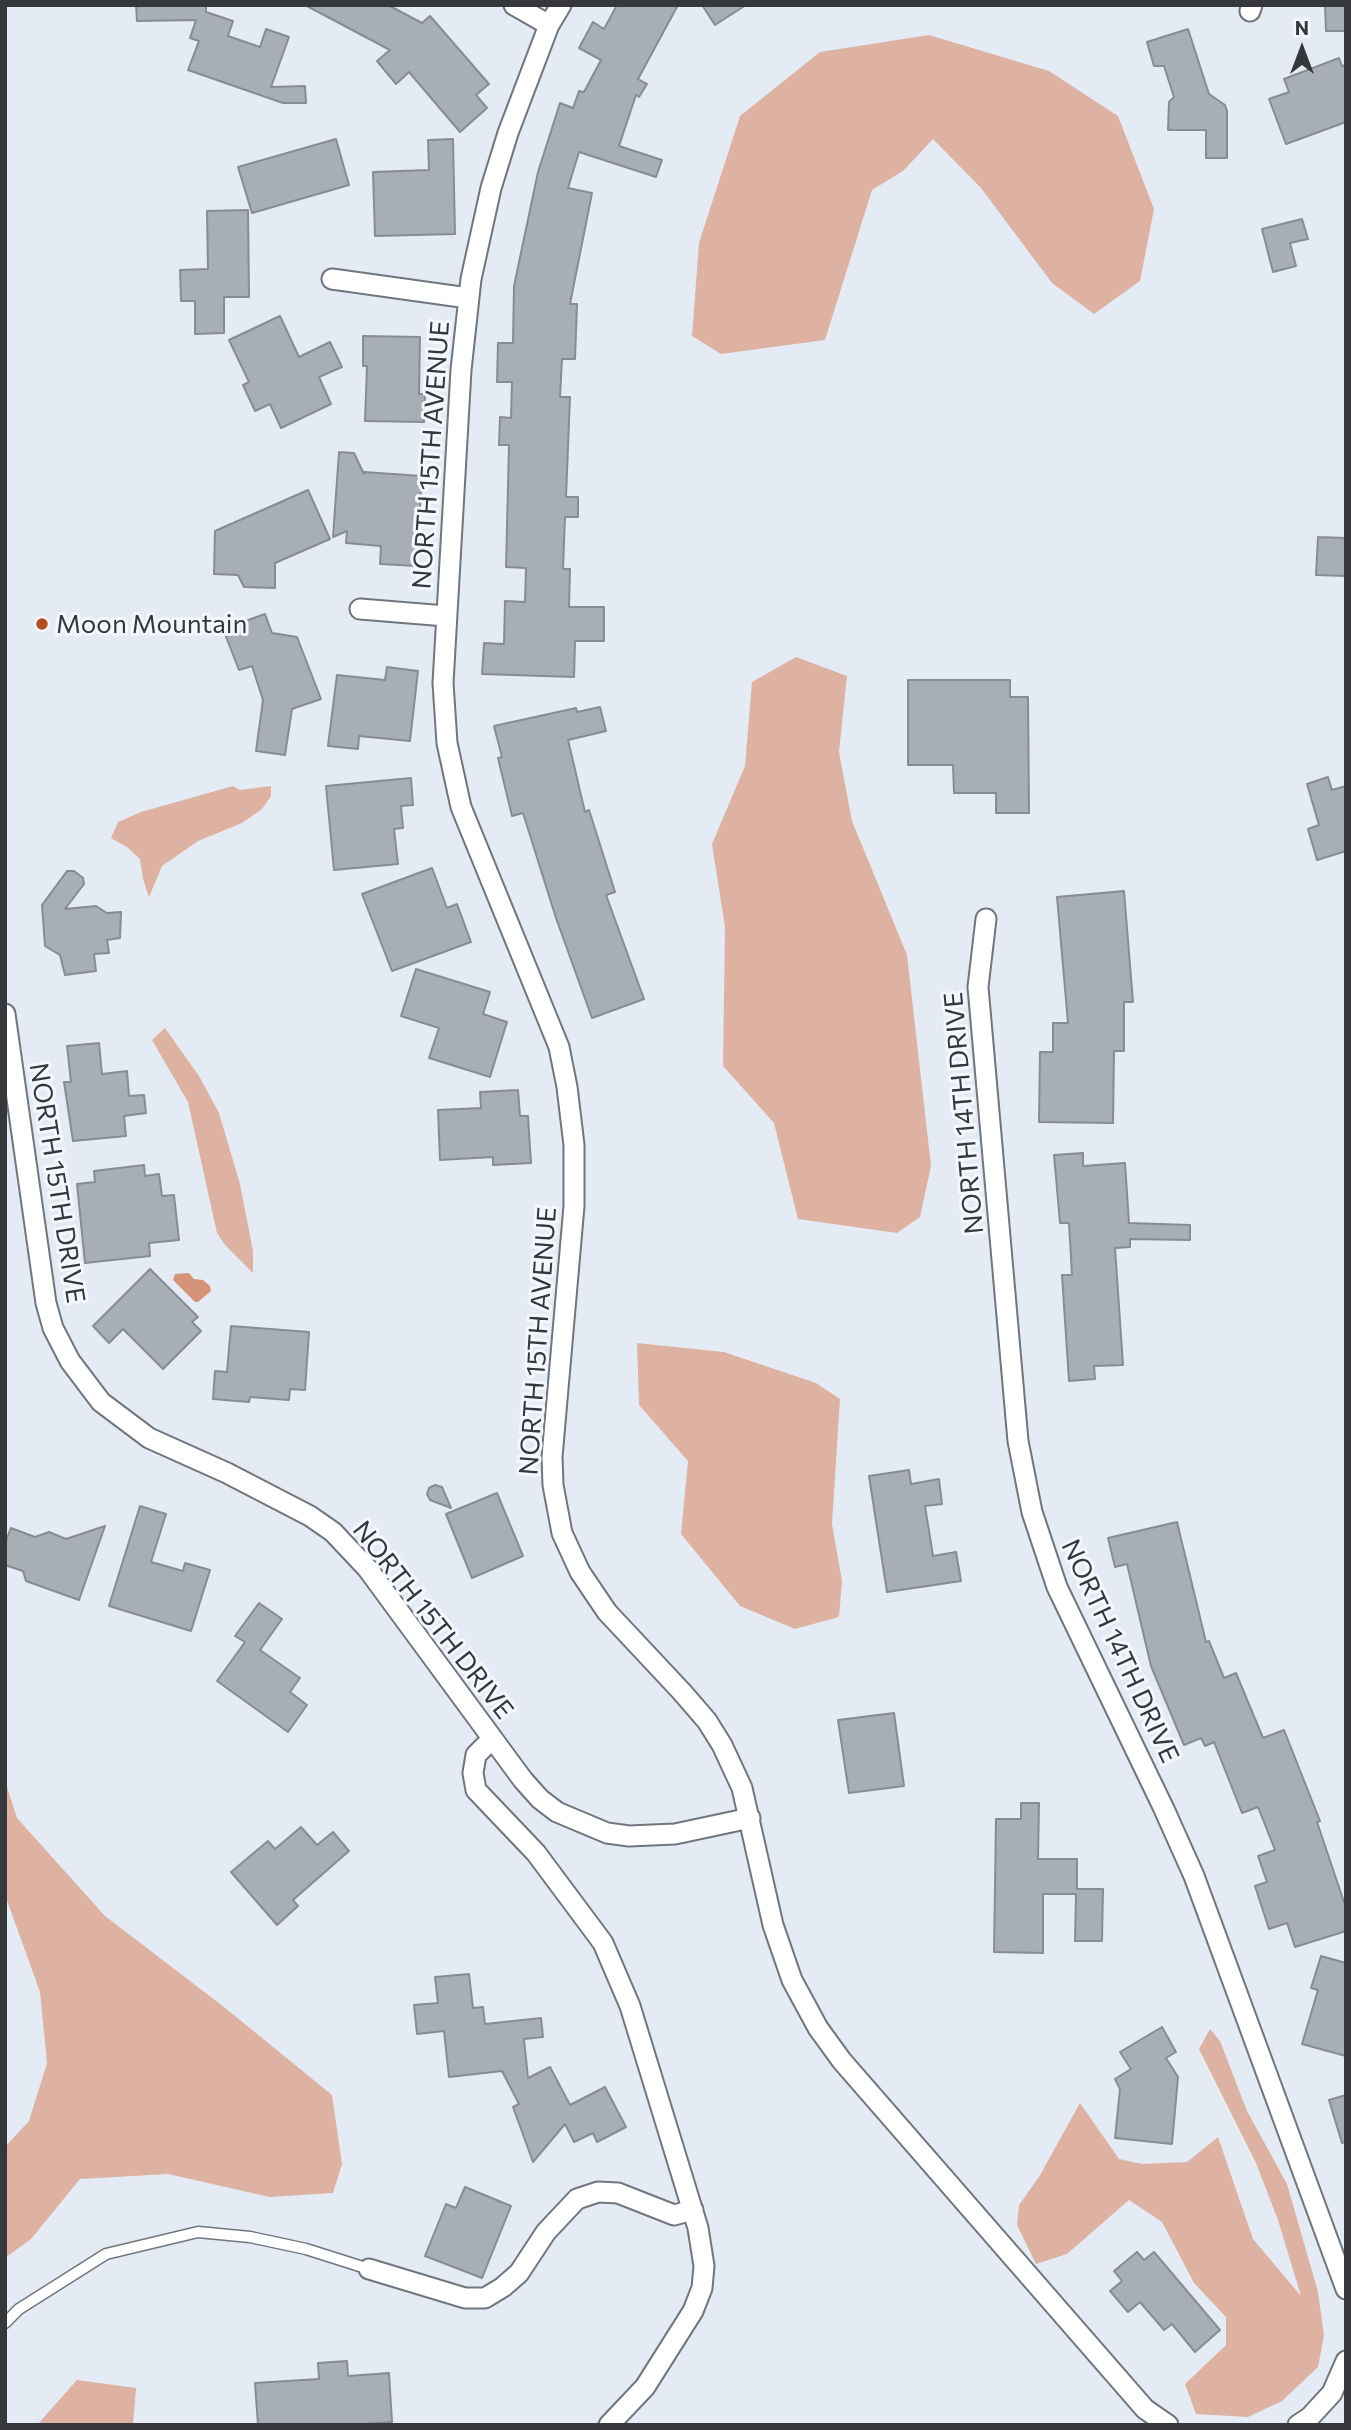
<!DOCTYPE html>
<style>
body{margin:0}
#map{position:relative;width:1351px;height:2430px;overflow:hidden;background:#e5ebf4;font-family:Commissioner,sans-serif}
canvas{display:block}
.frame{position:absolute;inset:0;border:7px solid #35373b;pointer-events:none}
.north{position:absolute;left:1267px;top:14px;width:70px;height:70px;-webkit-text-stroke:5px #f4f8fe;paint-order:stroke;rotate:0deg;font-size:19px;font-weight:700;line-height:28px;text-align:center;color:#35373b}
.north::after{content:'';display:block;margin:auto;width:24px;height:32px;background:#35373b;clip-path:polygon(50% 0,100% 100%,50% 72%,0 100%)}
</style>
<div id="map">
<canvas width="1351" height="2430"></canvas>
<div class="frame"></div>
<div class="north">N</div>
</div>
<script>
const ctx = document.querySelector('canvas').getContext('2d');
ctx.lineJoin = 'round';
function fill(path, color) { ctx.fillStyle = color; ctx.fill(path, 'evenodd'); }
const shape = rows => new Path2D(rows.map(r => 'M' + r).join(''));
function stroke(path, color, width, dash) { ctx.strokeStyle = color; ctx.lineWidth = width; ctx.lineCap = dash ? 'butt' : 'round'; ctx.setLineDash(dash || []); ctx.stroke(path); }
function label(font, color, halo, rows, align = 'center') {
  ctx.font = font + ' Commissioner,sans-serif'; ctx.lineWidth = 6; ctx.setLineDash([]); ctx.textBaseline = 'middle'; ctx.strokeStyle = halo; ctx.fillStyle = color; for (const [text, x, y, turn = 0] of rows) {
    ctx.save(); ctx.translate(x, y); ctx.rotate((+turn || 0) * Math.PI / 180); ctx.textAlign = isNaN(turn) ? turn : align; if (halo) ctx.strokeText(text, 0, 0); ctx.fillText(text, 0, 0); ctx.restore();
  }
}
fill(shape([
 [929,35,1049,71,1118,116,1154,209,1140,281,1094,314,1052,283,981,188,933,139,903,171,872,190,825,340,721,354,692,336,699,243,740,116,820,52],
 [796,657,847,676,839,752,852,821,907,955,931,1166,920,1217,897,1233,798,1219,774,1123,723,1066,725,927,712,844,745,766,752,682],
 [233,786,240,790,271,786,271,796,262,809,242,823,198,841,162,866,149,897,143,879,140,859,127,847,111,838,118,822,141,812],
 [165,1028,199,1076,219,1113,240,1184,253,1251,253,1273,225,1245,217,1233,188,1102,152,1040],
 [637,1343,724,1352,816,1383,840,1399,832,1524,842,1581,839,1617,795,1629,740,1606,681,1534,688,1461,639,1405],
 [5,1781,17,1818,105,1916,224,2007,332,2095,342,2164,333,2193,270,2197,168,2174,80,2179,31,2239,5,2258,5,2147,29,2121,47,2063,40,1992,5,1895],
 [1210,2029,1220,2041,1247,2111,1287,2184,1318,2292,1324,2335,1318,2367,1282,2401,1248,2417,1196,2414,1185,2384,1226,2345,1226,2317,1194,2283,1162,2222,1129,2200,1067,2254,1036,2264,1017,2225,1019,2205,1039,2177,1080,2103,1119,2159,1142,2164,1187,2162,1218,2137,1253,2239,1301,2296,1278,2220,1256,2163,1199,2049],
 [77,2380,136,2388,133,2425,37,2425]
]), '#ddb2a2');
fill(shape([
 [189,1273,194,1279,203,1280,210,1286,211,1291,198,1302,195,1302,173,1280,175,1274]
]), '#d5937a');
const building = shape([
 [136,5,206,5,206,12,233,21,228,36,260,47,266,29,289,37,271,87,305,86,306,103,283,103,188,70,199,41,190,38,196,20,137,21,136,5],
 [305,5,388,5,422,23,430,16,489,84,476,95,487,108,460,132,409,72,396,84,377,61,390,50,305,5],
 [617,5,678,5,638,79,647,84,639,97,636,95,619,146,662,160,656,177,579,152,568,188,592,193,570,304,577,304,575,359,562,359,560,397,570,397,566,497,578,497,578,517,565,517,563,569,570,569,569,607,604,607,604,641,575,641,574,677,482,674,484,643,504,644,505,601,525,602,526,568,506,567,509,445,499,445,500,417,511,418,512,382,497,382,498,343,513,343,514,286,538,172,560,103,573,108,579,91,584,92,601,60,579,48,593,22,604,29,617,5],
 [702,5,746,5,715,25,702,5],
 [1325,5,1346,5,1346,31,1326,31,1325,5],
 [1188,29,1209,94,1225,105,1227,111,1227,158,1206,158,1206,130,1168,130,1169,102,1174,97,1164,66,1154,66,1147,42,1188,29],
 [1339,58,1342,66,1346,65,1346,122,1286,144,1269,99,1289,92,1284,79,1339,58],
 [336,139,349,185,252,213,238,167,336,139],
 [453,139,455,234,375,236,373,172,429,170,428,140,453,139],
 [248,210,249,297,224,297,224,333,195,334,195,301,181,301,180,270,208,269,207,211,248,210],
 [1302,219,1308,239,1290,243,1296,266,1273,272,1262,229,1302,219],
 [280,316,299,357,330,342,342,367,319,377,331,404,281,428,270,404,255,411,243,385,249,382,229,340,280,316],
 [363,336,420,337,419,394,425,394,424,422,365,421,367,366,363,366,363,336],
 [339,452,354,453,364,474,364,472,422,476,416,566,380,564,381,546,346,543,347,531,333,537,339,452],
 [308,490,330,539,275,563,275,588,244,587,238,575,214,574,215,531,308,490],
 [1318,537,1346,538,1346,576,1316,575,1318,537],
 [265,614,272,633,297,637,321,699,292,709,285,755,256,751,263,700,252,666,239,670,223,629,265,614],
 [387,667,418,671,410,741,359,736,358,749,328,746,337,675,385,680,387,667],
 [908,680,1010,680,1010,697,1028,697,1029,813,996,813,996,793,954,793,953,765,908,765,908,680],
 [600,707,606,731,568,740,585,812,589,810,615,892,606,895,644,999,592,1018,556,918,523,813,512,816,498,758,502,757,494,726,576,708,577,712,600,707],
 [1328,777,1332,790,1346,786,1346,851,1317,860,1308,829,1319,825,1307,784,1328,777],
 [411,778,413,805,401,806,403,828,394,829,398,864,334,870,326,786,411,778],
 [432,868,447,908,457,904,471,942,392,971,362,894,432,868],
 [67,871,74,871,83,878,84,884,65,909,96,906,107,913,121,912,120,938,107,940,109,953,94,954,96,971,65,975,60,955,45,946,42,905,67,871],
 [1124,891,1133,1002,1124,1002,1124,1051,1114,1051,1113,1123,1039,1122,1040,1052,1053,1052,1053,1023,1068,1023,1057,897,1124,891],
 [416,969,490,992,483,1014,507,1022,490,1077,429,1058,439,1028,401,1016,416,969],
 [99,1043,102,1074,127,1071,129,1096,144,1095,146,1113,124,1116,126,1136,73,1141,64,1082,71,1082,67,1046,99,1043],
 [518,1090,520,1116,528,1116,531,1163,493,1165,493,1157,440,1160,438,1110,481,1108,480,1092,518,1090],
 [1083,1153,1083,1166,1125,1163,1129,1223,1190,1225,1190,1240,1130,1239,1130,1247,1115,1248,1123,1365,1094,1366,1095,1379,1069,1381,1062,1275,1072,1275,1069,1223,1060,1223,1054,1155,1083,1153],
 [144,1165,145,1176,159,1174,162,1196,174,1195,179,1240,149,1243,150,1256,85,1263,77,1184,95,1182,94,1171,144,1165],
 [150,1269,198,1317,192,1322,201,1331,163,1369,123,1329,109,1343,93,1326,150,1269],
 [231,1326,309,1332,305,1390,290,1389,289,1400,250,1397,249,1402,213,1399,215,1371,227,1372,231,1326],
 [909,1470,911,1484,939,1479,942,1504,925,1506,933,1556,956,1552,961,1581,887,1592,869,1476,909,1470],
 [435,1485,442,1487,451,1508,430,1500,427,1494,429,1488,435,1485],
 [497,1493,523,1556,472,1578,446,1514,497,1493],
 [140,1506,166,1514,151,1562,183,1571,185,1563,210,1570,191,1631,109,1606,140,1506],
 [1177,1522,1206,1642,1209,1641,1224,1678,1236,1673,1263,1738,1284,1730,1320,1821,1317,1822,1346,1908,1346,1931,1295,1947,1287,1923,1269,1929,1255,1886,1267,1882,1258,1856,1275,1850,1258,1807,1242,1813,1214,1742,1205,1746,1201,1738,1184,1745,1151,1666,1127,1564,1115,1567,1108,1538,1177,1522],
 [105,1526,79,1600,26,1581,23,1571,5,1565,5,1543,11,1528,35,1537,49,1532,66,1539,105,1526],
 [259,1603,282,1619,260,1650,300,1678,290,1692,307,1705,288,1732,217,1681,245,1642,235,1636,259,1603],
 [894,1713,904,1786,849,1793,838,1720,894,1713],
 [1021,1803,1039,1803,1038,1859,1077,1859,1077,1889,1103,1889,1102,1941,1075,1941,1076,1894,1043,1894,1043,1953,994,1952,996,1819,1021,1819,1021,1803],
 [301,1827,317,1845,333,1832,349,1851,293,1900,298,1906,277,1925,231,1872,268,1841,275,1849,301,1827],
 [1321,1956,1346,1963,1346,2056,1302,2044,1318,1990,1311,1988,1321,1956],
 [469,1974,473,2008,483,2007,485,2024,541,2018,543,2037,524,2039,528,2078,550,2067,570,2105,605,2087,626,2127,597,2142,593,2133,574,2142,565,2124,533,2162,513,2107,519,2104,502,2071,449,2077,444,2031,417,2034,414,2005,438,2003,435,1977,469,1974],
 [1162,2027,1176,2052,1166,2058,1178,2077,1172,2144,1115,2138,1120,2089,1115,2079,1131,2069,1120,2052,1162,2027],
 [1346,2095,1346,2142,1342,2143,1329,2100,1346,2095],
 [465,2187,511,2206,482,2278,425,2256,446,2204,456,2208,465,2187],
 [1137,2252,1144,2260,1154,2252,1220,2330,1195,2352,1172,2324,1164,2330,1140,2302,1128,2312,1110,2291,1122,2281,1114,2271,1137,2252],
 [347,2361,348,2376,389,2373,392,2422,348,2425,258,2425,255,2383,319,2379,318,2363,347,2361]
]);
fill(building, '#a8aeb6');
stroke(building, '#868c94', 2);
const lane = shape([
 [5,2323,19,2309,106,2254,198,2232,250,2237,306,2249,369,2269]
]);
const street = shape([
 [514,5,549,25],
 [561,5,549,25,508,133,491,188,471,279,461,370,443,683,447,743,461,807,559,1047,567,1087,574,1145,574,1206,552,1457,553,1485,562,1533,580,1572,607,1612,682,1692,707,1721,722,1745,742,1788,773,1925,792,1980,818,2028,842,2061,1145,2409,1168,2425],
 [1250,11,1252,5],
 [332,279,468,298],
 [360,609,446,616],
 [986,919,978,987,1018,1441,1032,1512,1057,1587,1164,1809,1194,1876,1346,2289],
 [5,1014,46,1303,53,1328,70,1361,101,1402,149,1438,227,1473,310,1516,333,1532,367,1568,523,1780,540,1799,557,1812,607,1833,629,1836,675,1834,750,1818],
 [492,1739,476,1755,473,1773,476,1790,536,1853,603,1943,630,2006,698,2228,704,2266,702,2288,693,2311,645,2387,609,2425],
 [369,2269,465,2298,485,2298,503,2287,519,2273,546,2232,577,2199,598,2192,618,2193,674,2215,693,2210],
 [1298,2425,1310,2417,1332,2393,1346,2361]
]);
stroke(lane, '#70767e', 13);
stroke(street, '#70767e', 23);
stroke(lane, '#fff', 10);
stroke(street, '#fff', 19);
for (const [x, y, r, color] of [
 [42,624,7,"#b24d1f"]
]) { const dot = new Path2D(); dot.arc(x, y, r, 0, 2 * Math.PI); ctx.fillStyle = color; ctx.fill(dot); stroke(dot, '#f4f8fe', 2.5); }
label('26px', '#35373b', '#f4f8fe', [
 ["NORTH 15TH AVENUE",431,455,-86],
 ["NORTH 14TH DRIVE",964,1113,-95],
 ["NORTH 15TH DRIVE",57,1183,81],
 ["NORTH 15TH AVENUE",538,1341,-86],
 ["NORTH 15TH DRIVE",433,1620,52],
 ["NORTH 14TH DRIVE",1120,1651,65]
]);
label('26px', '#35373b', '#f4f8fe', [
 ["Moon Mountain",56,624]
], 'left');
</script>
